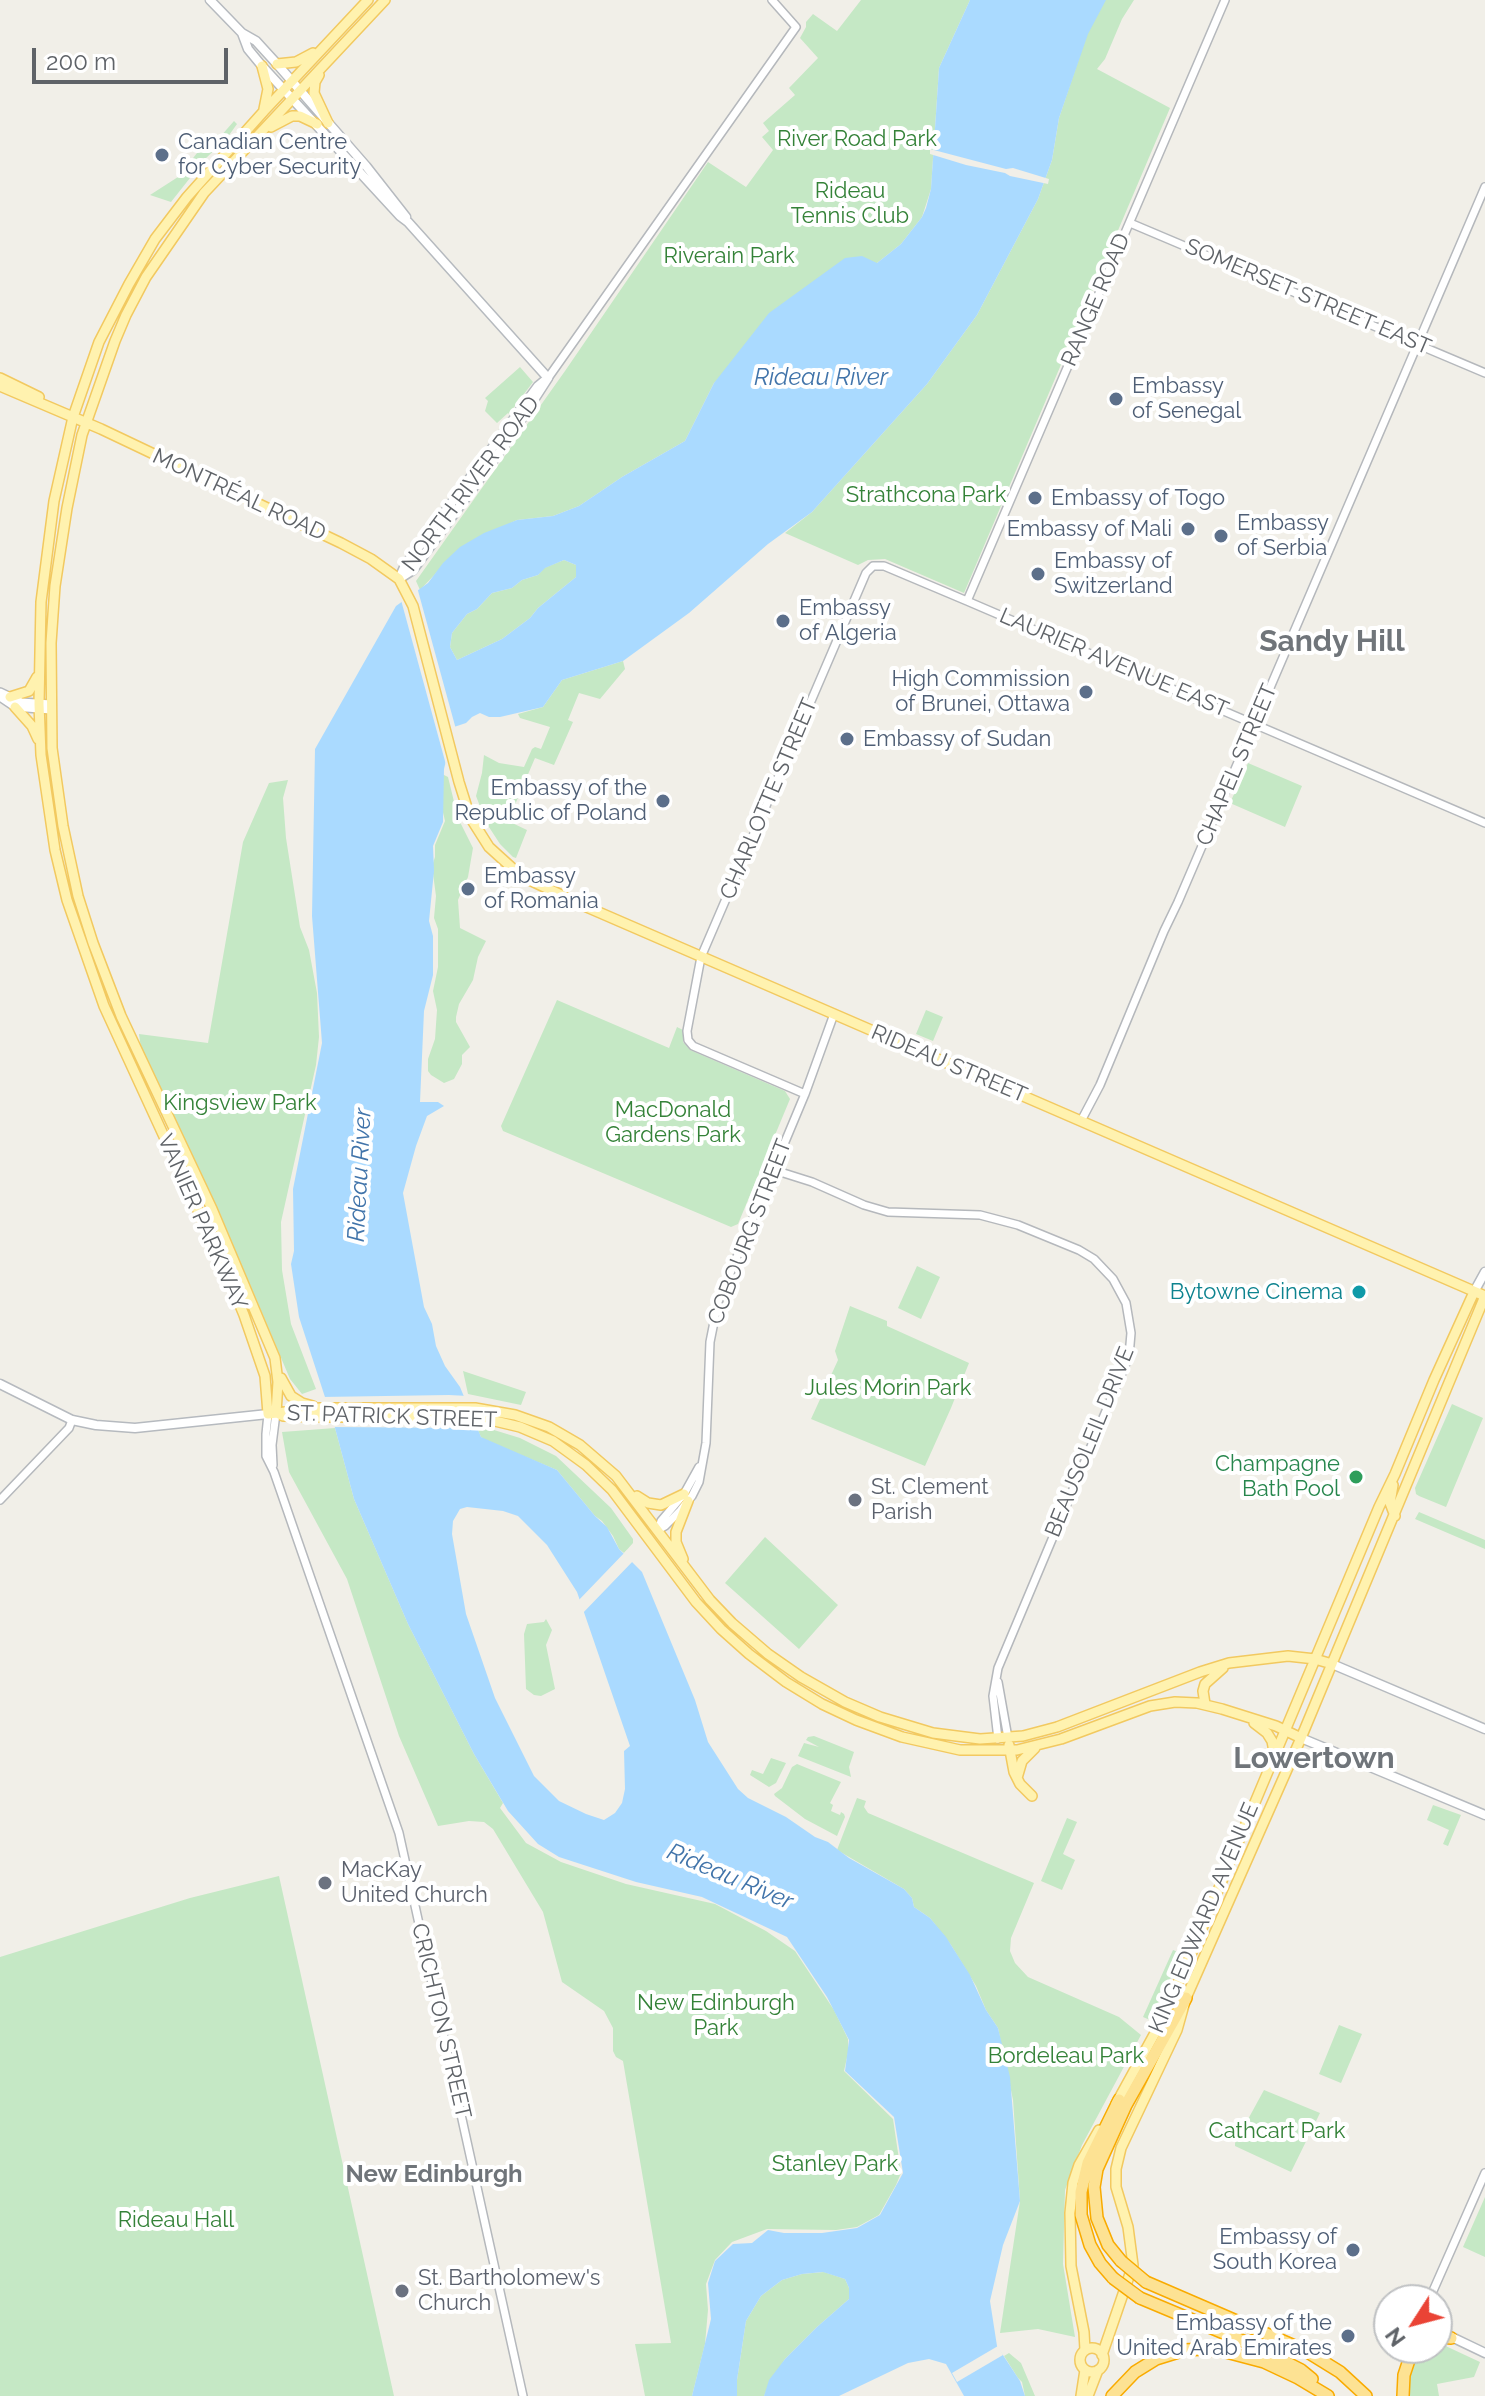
<!DOCTYPE html>
<meta charset="utf-8">
<style>
body{margin:0}
#map{position:relative;width:1485px;height:2396px;overflow:hidden;background:#f1efe8;font-family:Raleway,sans-serif}
canvas{display:block}
.north{position:absolute;left:1373px;top:2284px;width:80px;height:80px;box-sizing:border-box;background:#fff;border:2px solid #bfc1c3;border-radius:50%;rotate:234deg;font-size:22px;font-weight:700;line-height:32px;text-align:center;color:#5f6368}
.north::after{content:'';display:block;margin:auto;width:28px;height:36px;background:#ea4335;clip-path:polygon(50% 0,100% 100%,50% 72%,0 100%)}
.scale{position:absolute;left:32px;top:48px;width:196px;height:36px;box-sizing:border-box;border:4px solid #5f6368;border-top:0;padding-left:10px;font-size:24px;line-height:28px;white-space:nowrap;color:#5f6368;-webkit-text-stroke:6px #fff;paint-order:stroke}
</style>
<div id="map">
<canvas width="1485" height="2396"></canvas>
<div class="north">N</div>
<div class="scale">200 m</div>
</div>
<script>
const ctx = document.querySelector('canvas').getContext('2d');
ctx.lineJoin = 'round';
function fill(path, color) { ctx.fillStyle = color; ctx.fill(path, 'evenodd'); }
const shape = rows => new Path2D(rows.map(r => 'M' + r).join(''));
function stroke(path, color, width, dash) { ctx.strokeStyle = color; ctx.lineWidth = width; ctx.lineCap = dash ? 'butt' : 'round'; ctx.setLineDash(dash || []); ctx.stroke(path); }
function label(font, color, halo, rows, align = 'center') {
  ctx.font = font + ' Raleway,sans-serif'; ctx.lineWidth = 8; ctx.setLineDash([]); ctx.textBaseline = 'middle'; ctx.strokeStyle = halo; ctx.fillStyle = color; for (const [text, x, y, turn = 0] of rows) {
    ctx.save(); ctx.translate(x, y); ctx.rotate((+turn || 0) * Math.PI / 180); ctx.textAlign = isNaN(turn) ? turn : align; if (halo) ctx.strokeText(text, 0, 0); ctx.fillText(text, 0, 0); ctx.restore();
  }
}
fill(shape([
 [861,0,970,0,939,68,931,189,922,217,901,244,877,263,714,383,685,441,622,477,579,506,553,516,517,520,460,548,420,590,416,581,565,371,708,162,746,187,773,150,762,137,769,131,763,123,795,95,789,88,818,58,800,38,806,27,806,22,813,14,837,31],
 [1102,0,1134,0,1122,19,1105,59,1097,69,1170,108,964,593,885,559,868,560,858,565,785,533,812,512,927,384,977,315,1038,199,1052,160,1059,118,1079,58,1080,50],
 [234,121,237,124,227,138,205,159,171,202,150,195,178,177,201,148,210,140,212,142,217,134,220,137],
 [520,367,533,382,509,414,508,413,497,423,485,411,488,401,485,398],
 [564,560,576,565,576,577,538,608,530,618,502,639,457,660,450,647,452,633,467,614,477,609,492,593,512,588,522,580,538,575,544,568],
 [623,661,625,669,600,699,579,693,568,720,573,722,554,765,535,758,508,821,527,830,516,858,513,857,500,844,487,824,476,796,482,773,484,755,499,763,524,767,532,749,535,747,541,749,550,727,520,718,518,714,543,707,562,680],
 [1248,763,1302,786,1285,827,1230,803],
 [442,774,448,777,458,818,473,848,468,877,458,900,460,928,486,941,478,957,473,980,459,1004,456,1017,456,1022,470,1047,462,1055,462,1064,454,1079,444,1083,431,1075,428,1071,428,1059,435,1039,437,1010,433,991,438,967,438,929,434,918,436,896,432,866,435,857,435,845,445,821,442,808],
 [288,780,283,798,286,838,300,927,309,950,317,993,319,1037,316,1065,281,1222,282,1270,291,1324,316,1389,302,1394,290,1379,251,1287,203,1187,185,1140,141,1049,139,1034,208,1043,243,842,269,783],
 [557,1000,669,1048,677,1027,683,1030,683,1042,690,1050,785,1091,790,1099,738,1224,731,1227,503,1131,501,1126],
 [926,1010,943,1017,933,1041,916,1034],
 [917,1266,940,1277,921,1319,898,1308],
 [850,1306,887,1321,887,1326,969,1363,951,1408,925,1466,811,1419,838,1360,835,1351],
 [463,1371,526,1392,521,1405,468,1394],
 [1452,1404,1483,1418,1446,1507,1419,1496,1416,1494,1415,1488],
 [335,1428,354,1499,408,1624,474,1754,503,1803,500,1808,526,1843,561,1862,626,1884,715,1904,766,1931,795,1951,834,2010,848,2039,848,2053,844,2071,893,2119,901,2173,896,2185,879,2215,857,2227,836,2230,767,2229,732,2242,715,2260,706,2284,708,2310,705,2344,692,2396,645,2396,635,2344,671,2343,623,2061,616,2057,613,2051,613,2028,604,2011,562,1982,543,1912,493,1829,484,1822,469,1821,438,1826,399,1736,347,1579,289,1472,282,1432],
 [477,1428,494,1430,520,1438,556,1456,611,1508,633,1539,633,1543,624,1553,619,1549,613,1536,602,1521,595,1516,557,1470,487,1441,481,1437],
 [1419,1512,1485,1540,1485,1549,1415,1519],
 [765,1537,838,1605,799,1649,725,1583],
 [546,1619,552,1630,546,1645,555,1689,541,1696,534,1695,526,1689,524,1634,527,1624,544,1622],
 [814,1736,854,1752,849,1767,851,1777,798,1756,804,1743,819,1747,806,1740,808,1737],
 [771,1758,786,1763,776,1783,769,1787,750,1775,752,1770,763,1774],
 [797,1764,841,1782,830,1803,833,1805,831,1811,840,1815,841,1812,844,1814,845,1817,837,1836,805,1819,775,1796,774,1794,782,1788,792,1767],
 [857,1798,866,1801,864,1807,868,1813,1034,1883,1011,1938,1010,1951,1015,1963,1028,1977,1119,2017,1141,2035,1082,2145,1065,2190,1063,2264,1075,2337,1038,2329,1000,2333,1020,2201,1013,2100,998,2028,986,2010,976,1986,951,1945,930,1918,914,1907,912,1898,904,1889,837,1850],
 [1433,1805,1461,1815,1448,1846,1443,1844,1449,1830,1427,1820],
 [1067,1818,1077,1822,1063,1854,1075,1860,1062,1890,1041,1881],
 [279,1876,394,2396,0,2396,0,1957,190,1898],
 [1173,1950,1181,1953,1181,1957,1150,2020,1143,2017],
 [1339,2025,1362,2034,1341,2083,1319,2074],
 [1264,2090,1320,2113,1291,2172,1235,2146,1235,2143],
 [1485,2197,1485,2257,1463,2247],
 [824,2272,845,2279,849,2288,849,2299,817,2327,785,2359,770,2383,764,2396,737,2396,737,2380,746,2321,761,2296,782,2280,802,2274],
 [1437,2342,1480,2362,1474,2377,1437,2384,1439,2396,1406,2396,1412,2359,1417,2349,1437,2348],
 [1009,2353,1021,2363,1035,2396,1025,2396,1022,2382,1018,2378,1004,2356]
]), '#c5e8c5');
fill(shape([
 [970,0,1106,0,1088,34,1059,118,1052,160,1038,199,977,315,927,384,812,512,768,544,689,613,623,661,562,680,543,707,500,717,489,717,480,713,472,717,466,723,454,727,444,769,443,822,433,846,434,871,429,921,433,936,433,975,424,1011,420,1102,438,1102,444,1106,427,1116,416,1146,403,1193,424,1307,432,1324,436,1346,445,1366,460,1387,481,1437,557,1470,595,1516,607,1527,619,1549,642,1572,695,1700,708,1742,738,1789,748,1798,786,1817,815,1837,828,1842,849,1858,904,1889,912,1898,914,1907,930,1918,946,1937,970,1975,986,2010,998,2028,1010,2077,1020,2201,1003,2245,990,2301,997,2346,1020,2381,1025,2396,964,2396,946,2364,929,2359,908,2363,839,2396,764,2396,769,2380,785,2359,817,2327,849,2299,849,2288,845,2279,823,2272,802,2274,782,2280,761,2296,746,2321,737,2380,737,2396,692,2396,711,2319,708,2283,715,2261,733,2244,752,2243,768,2230,784,2233,822,2233,857,2228,880,2215,903,2173,894,2117,845,2071,849,2040,827,1997,787,1937,702,1897,636,1882,559,1857,538,1844,508,1811,474,1754,408,1624,354,1499,335,1428,299,1317,291,1264,294,1251,293,1189,322,1043,312,916,315,749,396,606,428,583,443,563,460,547,484,533,517,520,553,516,579,506,622,477,685,441,714,383,769,313,845,258,862,256,877,263,901,244,922,217,926,208,931,189,939,68],
 [564,560,576,565,576,577,538,608,530,618,502,639,457,660,450,647,452,633,467,614,477,609,492,593,512,588,522,580,538,575,545,568],
 [467,1507,503,1511,518,1516,547,1545,577,1592,630,1746,624,1751,625,1789,622,1803,615,1813,604,1820,586,1814,559,1801,534,1776,495,1698,466,1614,452,1534,453,1521,460,1509]
]), '#aadaff');
fill(shape([
 [930,149,1006,169,1013,168,1049,179,1048,184,1010,176,1005,173,966,165,930,154],
 [417,587,457,733,448,772,401,600],
 [449,1395,468,1396,481,1428,330,1427,321,1397],
 [627,1550,635,1559,580,1616,576,1603],
 [998,2346,1003,2355,957,2382,952,2373]
]), '#f1efe8');
const tertiary = shape([
 [1130,223,1485,373],
 [548,378,796,27,772,0],
 [967,601,1225,0],
 [0,692,21,702,51,704],
 [0,697,15,707,51,710],
 [805,1094,693,1046,688,1040,687,1031,701,957,866,573,873,566,884,566,967,601,1485,823],
 [1081,1121,1100,1085,1164,931,1178,902,1485,187],
 [774,1170,812,1182,864,1205,888,1212,980,1215,1018,1225,1079,1250,1094,1259,1113,1279,1126,1303,1131,1333,1129,1356,998,1668,993,1696,998,1739],
 [268,1414,266,1434,266,1456,274,1472,399,1833,523,2396],
 [273,1465,272,1445,276,1413],
 [0,1500,69,1428,72,1420],
 [658,1530,665,1526,680,1511,692,1496,699,1482,706,1443,710,1342,718,1302,805,1094,834,1014],
 [658,1530,661,1521,684,1494,699,1467],
 [998,1682,1008,1738],
 [1429,2300,1485,2173]
]);
const secondary = shape([
 [210,0,242,33,256,41,277,64,366,166,406,217],
 [242,33,248,49,262,66,400,216,408,222,548,378],
 [399,579,413,570,506,443,548,378],
 [399,579,405,565,418,548,538,386,544,381],
 [1474,1292,1485,1272],
 [0,1384,72,1420,96,1425,135,1428,268,1414],
 [1332,1664,1485,1729],
 [1301,1738,1485,1815],
 [1437,2330,1485,2353]
]);
const primary = shape([
 [368,0,264,111,187,197,155,239,129,284,99,342,73,417,54,501,41,602,39,704,41,755,55,850,67,900,104,1006,224,1267,244,1315,265,1376,268,1414,320,1408,475,1408,515,1415,549,1427,580,1445,616,1476,710,1600,732,1623,768,1654,801,1677,845,1702,880,1717,933,1733,980,1739,1023,1736,1057,1727,1200,1672,1229,1663,1288,1656,1315,1659,1332,1664],
 [277,64,296,62,313,53],
 [262,66,268,89,264,109],
 [319,75,315,82,314,93,328,123],
 [271,127,292,116,300,116,317,124],
 [0,378,39,397],
 [0,386,101,429,341,543,371,559,399,579,413,606,459,782,470,817,489,847,521,876,589,908,1485,1296],
 [10,697,29,691,37,677],
 [15,707,32,726,38,739],
 [281,1378,291,1396,302,1403,313,1406],
 [276,1413,278,1382,275,1358,212,1209,121,1016,93,943,78,896,63,826,52,748,51,643,55,586,67,508,82,435,115,341,126,315,146,277,204,193,385,0],
 [279,1414,283,1416,323,1417,478,1417,520,1427,553,1441,586,1465,612,1490,696,1602,721,1629,749,1654,786,1682,822,1704,856,1720,902,1737,960,1750,1017,1750,1061,1739,1150,1706,1175,1702,1197,1703,1222,1709,1276,1726,1301,1738],
 [1393,1485,1390,1503,1395,1516],
 [637,1496,648,1503,661,1505,684,1494],
 [683,1559,676,1542,676,1532,688,1501],
 [1205,1704,1203,1691,1205,1684,1223,1668],
 [1254,1723,1267,1733,1272,1741,1274,1752],
 [1009,1745,1014,1772,1020,1784,1032,1796],
 [1017,1778,1022,1761,1035,1748],
 [1116,2104,1155,2033,1193,1950,1379,1507,1395,1474,1434,1380,1474,1292],
 '1080 2360a12 12 0 1 1 24 0a12 12 0 1 1-24 0Z',
 [1085,2350,1084,2332,1071,2266,1070,2213,1073,2183,1079,2165,1099,2130],
 [1102,2355,1133,2265,1128,2227,1116,2187,1116,2169,1121,2148,1177,2030,1186,1998,1301,1738,1485,1296],
 [1081,2396,1085,2370],
 [1088,2396,1098,2370]
]);
const motorway = shape([
 [1121,2261,1108,2245,1097,2218,1094,2187,1097,2169,1126,2105,1186,1998],
 [1113,2278,1100,2263,1090,2245,1081,2215,1081,2192,1088,2163,1119,2100],
 [1146,2282,1306,2351,1340,2372,1366,2396],
 [1140,2298,1250,2344,1301,2370,1312,2379],
 [1437,2337,1451,2338],
 [1112,2396,1135,2372,1156,2359,1185,2350,1204,2349,1226,2352,1264,2362,1298,2378,1328,2396],
 [1403,2396,1404,2375,1413,2348]
]);
stroke(tertiary, '#b5b8bc', 10);
stroke(secondary, '#b6babf', 11);
stroke(primary, '#f2c960', 12);
stroke(motorway, '#f9ab00', 14);
stroke(tertiary, '#fff', 7);
stroke(secondary, '#fff', 8);
stroke(primary, '#fff2af', 9);
stroke(motorway, '#fde293', 11);
const motorwayBridge = shape([
 [1121,2261,1146,2282],
 [1113,2278,1140,2298]
]);
stroke(motorwayBridge, '#f9ab00', 14, []);
stroke(motorwayBridge, '#fde293', 11);
for (const [x, y, r, color] of [
 [162,155,8,"#5c6f8a"],
 [1116,399,8,"#5c6f8a"],
 [1035,498,8,"#5c6f8a"],
 [1188,529,8,"#5c6f8a"],
 [1221,536,8,"#5c6f8a"],
 [1038,574,8,"#5c6f8a"],
 [783,621,8,"#5c6f8a"],
 [1086,692,8,"#5c6f8a"],
 [847,739,8,"#5c6f8a"],
 [663,801,8,"#5c6f8a"],
 [468,889,8,"#5c6f8a"],
 [1359,1292,8,"#0f9aa8"],
 [1356,1477,8,"#2e9e5b"],
 [855,1500,8,"#6b7280"],
 [325,1883,8,"#6b7280"],
 [1353,2250,8,"#5c6f8a"],
 [402,2291,8,"#6b7280"],
 [1348,2336,8,"#5c6f8a"]
]) { const dot = new Path2D(); dot.arc(x, y, r, 0, 2 * Math.PI); ctx.fillStyle = color; ctx.fill(dot); stroke(dot, '#fff', 3); }
label('22px', '#348238', '#fff', [
 ["River Road Park",857,139],
 ["Rideau",850,191],
 ["Tennis Club",850,216],
 ["Riverain Park",729,256],
 ["Strathcona Park",926,495],
 ["Kingsview Park",240,1103],
 ["MacDonald",673,1110],
 ["Gardens Park",673,1135],
 ["Jules Morin Park",888,1388],
 ["New Edinburgh",716,2003],
 ["Park",716,2028],
 ["Bordeleau Park",1066,2056],
 ["Cathcart Park",1277,2131],
 ["Stanley Park",835,2164],
 ["Rideau Hall",176,2220]
]);
label('22px', '#4e5e75', '#fff', [
 ["Canadian Centre",178,142],
 ["for Cyber Security",178,167],
 ["Embassy",1132,386],
 ["of Senegal",1132,411],
 ["Embassy of Togo",1051,498],
 ["Embassy",1237,523],
 ["of Serbia",1237,548],
 ["Embassy of Mali",1172,529,"right"],
 ["Embassy of",1054,561],
 ["Switzerland",1054,586],
 ["Embassy",799,608],
 ["of Algeria",799,633],
 ["High Commission",1070,679,"right"],
 ["of Brunei, Ottawa",1070,704,"right"],
 ["Embassy of Sudan",863,739],
 ["Embassy of the",647,788,"right"],
 ["Republic of Poland",647,813,"right"],
 ["Embassy",484,876],
 ["of Romania",484,901],
 ["Embassy of",1337,2237,"right"],
 ["South Korea",1337,2262,"right"],
 ["Embassy of the",1332,2323,"right"],
 ["United Arab Emirates",1332,2348,"right"]
], 'left');
label('22px', '#5f6368', '#fff', [
 ["SOMERSET STREET EAST",1308,297,23],
 ["RANGE ROAD",1096,300,-67],
 ["NORTH RIVER ROAD",471,484,-53],
 ["MONTRÉAL ROAD",239,495,25],
 ["LAURIER AVENUE EAST",1114,663,23],
 ["CHAPEL STREET",1237,765,-67],
 ["CHARLOTTE STREET",769,799,-67],
 ["RIDEAU STREET",949,1064,23],
 ["VANIER PARKWAY",202,1222,66],
 ["COBOURG STREET",750,1232,-69],
 ["ST. PATRICK STREET",392,1417,2],
 ["BEAUSOLEIL DRIVE",1090,1442,-68],
 ["KING EDWARD AVENUE",1204,1918,-67],
 ["CRICHTON STREET",441,2021,77]
]);
label('22px', '#0d838f', '#fff', [
 ["Bytowne Cinema",1343,1292]
], 'right');
label('22px', '#27864d', '#fff', [
 ["Champagne",1340,1464],
 ["Bath Pool",1340,1489]
], 'right');
label('22px', '#5b616d', '#fff', [
 ["St. Clement",871,1487],
 ["Parish",871,1512],
 ["MacKay",341,1870],
 ["United Church",341,1895],
 ["St. Bartholomew's",418,2278],
 ["Church",418,2303]
], 'left');
label('italic 24px', '#4174aa', '#fff', [
 ["Rideau River",821,378],
 ["Rideau River",360,1175,-87],
 ["Rideau River",730,1877,23]
]);
label('bold 24px', '#70757a', '#fff', [
 ["New Edinburgh",434,2175]
]);
label('bold 30px', '#70757a', '#fff', [
 ["Sandy Hill",1332,642],
 ["Lowertown",1314,1759]
]);
</script>
